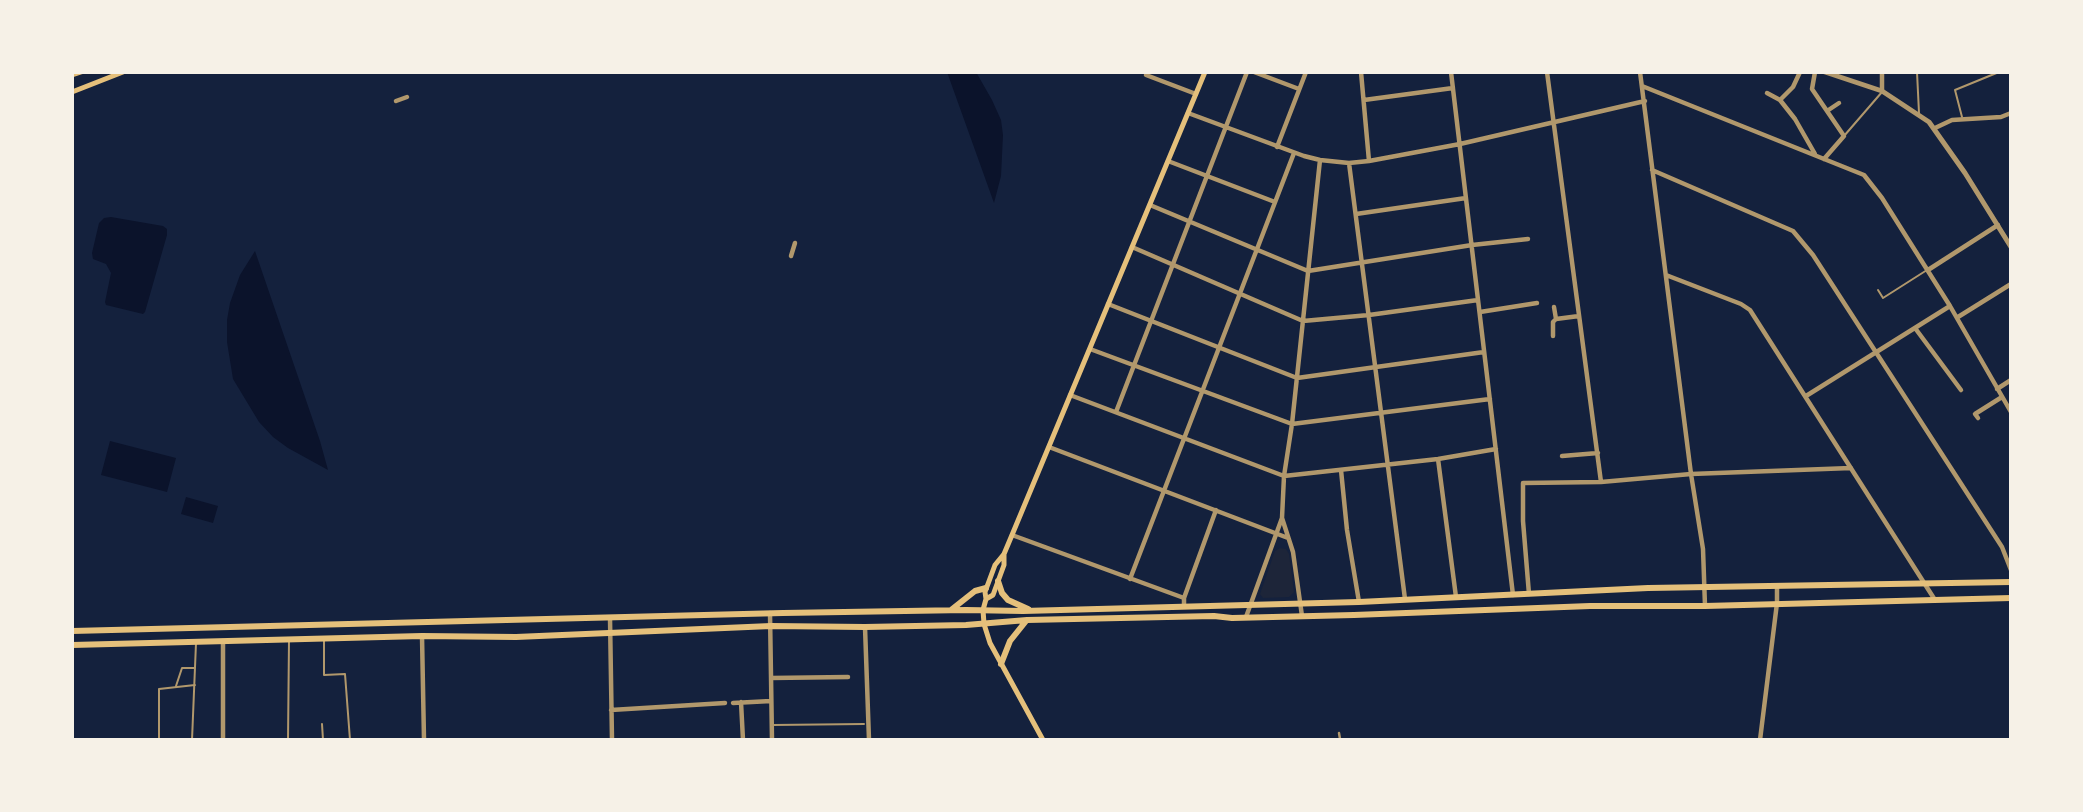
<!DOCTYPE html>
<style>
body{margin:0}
#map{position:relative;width:2083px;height:812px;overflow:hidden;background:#14213d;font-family:Lora,serif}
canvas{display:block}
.frame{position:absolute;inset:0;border:74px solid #f6f1e7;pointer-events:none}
</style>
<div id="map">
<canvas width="2083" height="812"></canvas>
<div class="frame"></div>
</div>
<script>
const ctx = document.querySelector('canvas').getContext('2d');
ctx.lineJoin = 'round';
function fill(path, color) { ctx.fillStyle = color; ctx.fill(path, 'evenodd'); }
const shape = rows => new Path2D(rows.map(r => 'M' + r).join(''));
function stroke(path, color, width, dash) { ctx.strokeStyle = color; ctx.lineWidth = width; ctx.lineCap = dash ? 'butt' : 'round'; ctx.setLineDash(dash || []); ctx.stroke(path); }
fill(shape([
 [1280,548,1286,549,1289,554,1294,592,1289,597,1263,598,1260,594,1275,551]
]), '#1d2539');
fill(shape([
 [947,72,976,72,992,100,1001,120,1003,135,1001,176,994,203],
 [111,217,163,226,167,229,167,235,145,312,143,314,106,305,105,302,111,273,106,264,93,259,92,253,99,223,104,218],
 [255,251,320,441,328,470,288,448,273,437,259,422,233,379,227,342,227,320,230,303,240,275],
 [110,441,176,458,167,492,101,475],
 [186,497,218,506,213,523,181,514]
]), '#0b132b');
stroke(shape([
 [1917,72,1919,113],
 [2005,72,2011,73],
 [1962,117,1955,90,1999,72],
 [1844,136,1882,92],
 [1878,290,1883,298,1927,270],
 [324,640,324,675,345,674,350,740],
 [176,686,182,668,195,668],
 [72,690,73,690],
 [322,724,323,740],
 [773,725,864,724],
 [159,740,159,689,195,685],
 [192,740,196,643],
 [288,740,289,640]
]), '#b1986c', 2);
stroke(shape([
 [1336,740,1340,739,1339,733]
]), '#b1986c', 2.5);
stroke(shape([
 [1147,72,1146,75,1196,94],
 [1254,72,1299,89],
 [1361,72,1369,161],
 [1451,72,1513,595],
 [1640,72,1691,474,1703,549,1705,606],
 [1815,72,1812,89,1844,136,1824,159],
 [1642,86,1864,175,1882,198,1950,306,2011,412],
 [1882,91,1882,72],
 [1767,93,1780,100,1795,119,1815,154],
 [1364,100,1453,88],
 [1780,100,1793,87,1800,72],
 [396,101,407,97],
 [1827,111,1839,103],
 [1188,113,1304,156,1320,160,1349,163,1369,161,1460,144,1645,101],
 [1935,128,1952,120,2001,117,2011,113],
 [1277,147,1306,72],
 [1168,161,1275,202],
 [1349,163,1405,599],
 [1652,170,1793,231,1813,255,2002,547,2011,570],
 [1150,205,1308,271,1472,245,1528,239],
 [1356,214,1466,198],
 [1132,247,1303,321,1369,315,1478,300],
 [791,256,795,243],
 [1928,270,1998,225],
 [1666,275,1741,304,1750,310,1935,600],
 [1108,304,1297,378,1484,352],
 [1480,312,1537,303],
 [1958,317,2011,284],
 [1556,319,1579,316],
 [1915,328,1961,390],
 [1553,336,1553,322,1556,319,1554,307],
 [1090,349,1292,424,1490,399],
 [1997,389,2011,380],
 [1070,395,1284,476,1438,459,1496,449],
 [1806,396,1950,306],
 [1116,412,1247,72],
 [1978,418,1975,414,2002,397],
 [1049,447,1288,538],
 [1562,456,1598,453],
 [1438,459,1456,597],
 [1341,470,1347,530,1359,602],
 [1601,482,1691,474,1851,468],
 [1282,518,1293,552,1302,616],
 [1012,535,1184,598,1184,606],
 [1130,579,1294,153],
 [1529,594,1523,521,1523,483,1601,482,1547,72],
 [1184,598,1216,510],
 [770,613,772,740],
 [1246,617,1282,518,1284,476,1292,424,1320,160],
 [610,618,612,740],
 [865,627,869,740],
 [422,636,424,740],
 [223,641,223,740],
 [771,678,848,677],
 [741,702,743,740],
 [733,703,771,701],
 [611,710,725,703],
 [1760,740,1777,603,1777,587]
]), '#b1986c', 4.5);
stroke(shape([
 [1825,72,1882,91,1929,122,1965,173,2011,247]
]), '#b1986c', 5);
stroke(shape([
 [72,75,81,72],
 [72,92,123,72],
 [986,599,993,595,1004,565,1004,554],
 [1043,740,990,643,984,624,983,610,986,599,985,592,995,565,1004,554,1012,535,1205,72]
]), '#e5c07b', 5);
stroke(shape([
 [998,581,1002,593,1008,600,1028,609],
 [951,610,975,591,986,588],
 [72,631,783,613,966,610,1023,611,1359,602,1648,588,2011,582],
 [72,645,422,636,516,637,771,626,865,627,966,625,1027,620,1214,616,1232,618,1354,615,1590,606,1705,606,2011,598],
 [1001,664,1010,641,1026,621]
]), '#e5c07b', 6);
</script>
